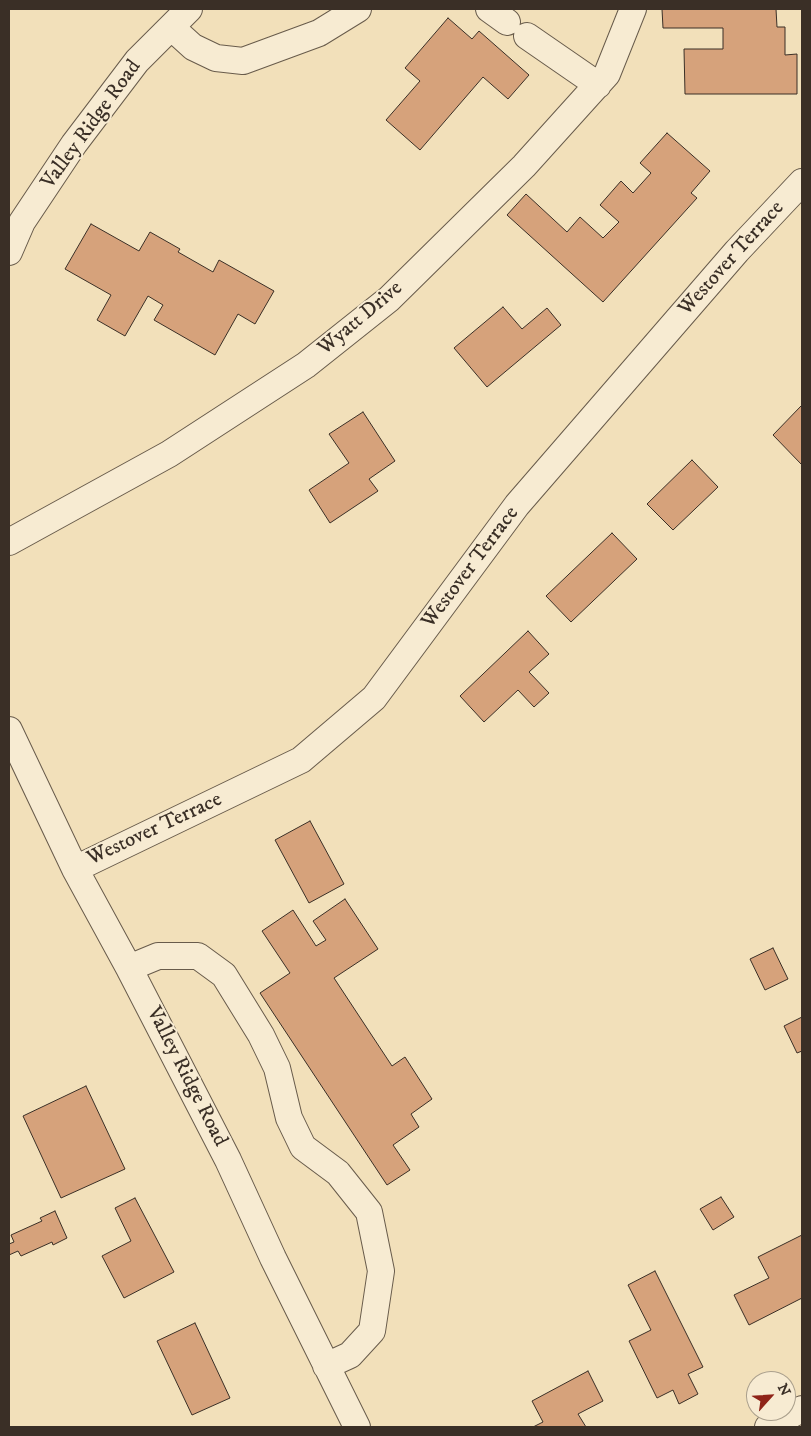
<!DOCTYPE html>
<style>
body{margin:0}
#map{position:relative;width:811px;height:1436px;overflow:hidden;background:#f2e0ba;font-family:"IM FELL DW Pica",serif}
canvas{display:block}
.frame{position:absolute;inset:0;border:10px solid #3a2f26;pointer-events:none}
.north{position:absolute;left:746px;top:1371px;width:50px;height:50px;box-sizing:border-box;background:#f7ebd2;border:1px solid #aba08d;border-radius:50%;rotate:64deg;font-size:14px;font-weight:700;line-height:20px;text-align:center;color:#3a2f26}
.north::after{content:'';display:block;margin:auto;width:18px;height:22px;background:#8f2418;clip-path:polygon(50% 0,100% 100%,50% 72%,0 100%)}
</style>
<div id="map">
<canvas width="811" height="1436"></canvas>
<div class="frame"></div>
<div class="north">N</div>
</div>
<script>
const ctx = document.querySelector('canvas').getContext('2d');
ctx.lineJoin = 'round';
function fill(path, color) { ctx.fillStyle = color; ctx.fill(path, 'evenodd'); }
const shape = rows => new Path2D(rows.map(r => 'M' + r).join(''));
function stroke(path, color, width, dash) { ctx.strokeStyle = color; ctx.lineWidth = width; ctx.lineCap = dash ? 'butt' : 'round'; ctx.setLineDash(dash || []); ctx.stroke(path); }
function label(font, color, halo, rows, align = 'center') {
  ctx.font = font + ' "IM FELL DW Pica",serif'; ctx.lineWidth = 4; ctx.setLineDash([]); ctx.textBaseline = 'middle'; ctx.strokeStyle = halo; ctx.fillStyle = color; for (const [text, x, y, turn = 0] of rows) {
    ctx.save(); ctx.translate(x, y); ctx.rotate((+turn || 0) * Math.PI / 180); ctx.textAlign = isNaN(turn) ? turn : align; if (halo) ctx.strokeText(text, 0, 0); ctx.fillText(text, 0, 0); ctx.restore();
  }
}
const building = shape([
 [662,9,776,9,777,27,785,27,785,55,797,54,797,94,685,94,684,49,723,49,723,28,663,28,662,9],
 [448,18,472,39,479,31,529,75,508,99,483,77,420,150,386,120,420,81,405,68,448,18],
 [667,133,710,171,691,193,697,198,603,302,507,215,526,194,567,232,580,217,603,238,619,222,600,205,621,181,633,193,651,173,640,163,667,133],
 [91,224,139,251,150,232,180,249,178,252,213,272,219,260,274,291,255,324,238,314,215,355,154,320,163,305,148,296,125,336,97,320,111,295,65,269,91,224],
 [503,307,522,329,547,308,561,325,487,387,454,348,503,307],
 [802,405,802,465,773,435,802,405],
 [363,412,395,461,369,479,378,491,330,523,309,490,349,463,329,434,363,412],
 [692,460,718,487,673,530,647,504,692,460],
 [612,533,637,559,571,622,546,596,612,533],
 [528,631,549,654,529,672,549,693,534,707,518,690,484,722,460,696,528,631],
 [310,821,344,884,309,903,275,840,310,821],
 [345,899,378,949,334,978,392,1066,405,1057,432,1099,411,1114,419,1127,393,1145,410,1170,387,1185,260,993,290,973,262,931,293,910,316,946,326,940,313,921,345,899],
 [773,948,788,979,765,990,750,959,773,948],
 [802,1017,802,1051,797,1053,784,1026,802,1017],
 [86,1086,125,1169,61,1198,23,1116,86,1086],
 [721,1197,734,1217,713,1230,700,1209,721,1197],
 [135,1198,174,1272,124,1298,102,1256,131,1241,115,1208,135,1198],
 [55,1211,67,1238,53,1245,52,1242,21,1256,18,1251,9,1255,9,1244,14,1242,11,1235,42,1221,40,1218,55,1211],
 [802,1235,802,1298,749,1325,734,1295,769,1278,758,1257,802,1235],
 [655,1271,703,1367,688,1374,698,1394,679,1404,673,1390,657,1398,629,1341,651,1330,628,1285,655,1271],
 [195,1323,230,1398,192,1415,157,1341,195,1323],
 [588,1371,603,1401,578,1414,586,1427,533,1427,543,1422,532,1401,588,1371]
]);
fill(building, '#d6a27b');
stroke(building, '#3a2f26', 1);
const minor = shape([
 [489,9,507,22],
 [171,27,193,47,216,58,243,61,319,33,358,9],
 [527,36,598,85],
 [9,252,22,222,74,144,137,61,189,9],
 [9,542,169,454,306,365,389,299,524,166,607,74,633,9],
 [9,730,75,869,129,968,228,1160,273,1258,357,1427],
 [75,869,301,760,374,698,517,505,737,251,802,182],
 [129,968,158,956,198,956,224,975,261,1035,277,1068,289,1118,303,1147,338,1173,369,1212,381,1271,372,1331,350,1355,326,1366],
 [768,1427,802,1409]
]);
stroke(minor, '#685b4b', 28);
stroke(minor, '#f7ebd2', 26);
label('21px', '#3a2f26', '#f7ebd2', [
 ["Valley Ridge Road",92,125,-54],
 ["Westover Terrace",732,259,-48],
 ["Wyatt Drive",361,319,-40],
 ["Westover Terrace",471,568,-53],
 ["Westover Terrace",155,830,-25],
 ["Valley Ridge Road",186,1077,63]
]);
</script>
